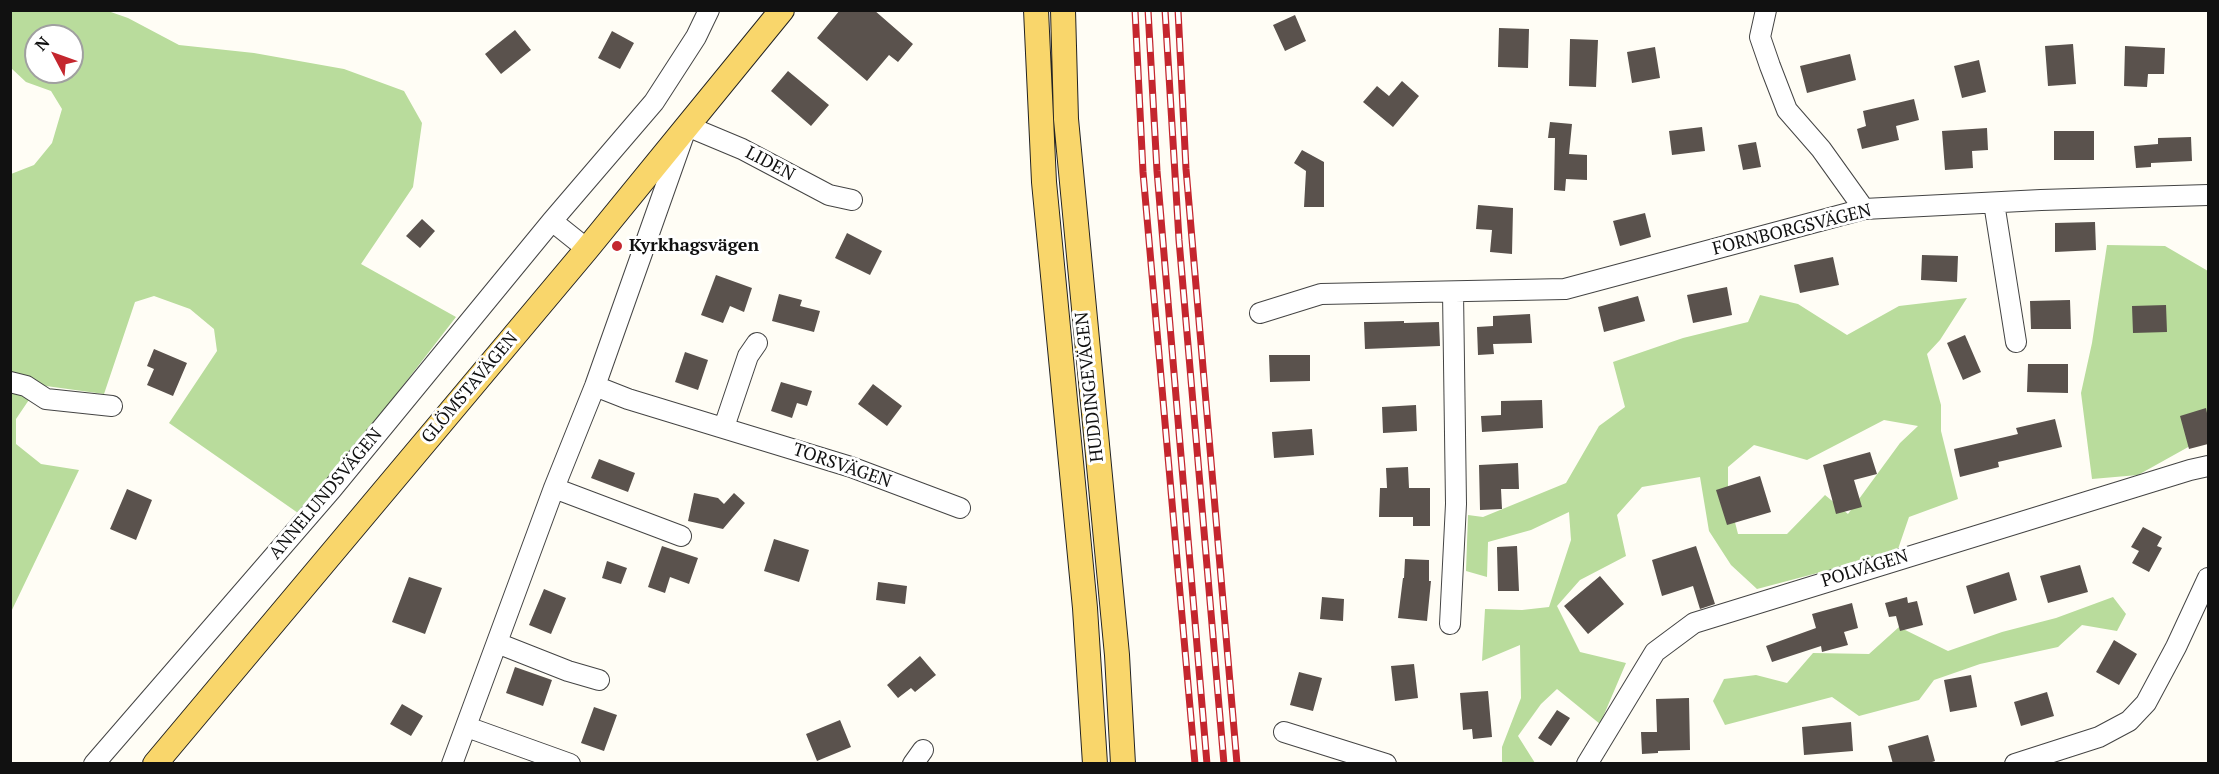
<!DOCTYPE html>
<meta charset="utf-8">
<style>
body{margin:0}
#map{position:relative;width:2219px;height:774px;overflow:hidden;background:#fffdf5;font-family:"PT Serif",serif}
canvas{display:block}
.frame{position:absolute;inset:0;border:12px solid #111;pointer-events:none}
.north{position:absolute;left:24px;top:24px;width:60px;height:60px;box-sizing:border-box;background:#fff;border:2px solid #a0a0a0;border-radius:50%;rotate:311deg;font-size:16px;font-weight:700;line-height:24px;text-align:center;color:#111}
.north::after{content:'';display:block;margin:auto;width:21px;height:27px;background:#c4262e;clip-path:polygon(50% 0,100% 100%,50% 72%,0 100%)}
</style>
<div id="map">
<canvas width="2219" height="774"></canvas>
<div class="frame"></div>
<div class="north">N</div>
</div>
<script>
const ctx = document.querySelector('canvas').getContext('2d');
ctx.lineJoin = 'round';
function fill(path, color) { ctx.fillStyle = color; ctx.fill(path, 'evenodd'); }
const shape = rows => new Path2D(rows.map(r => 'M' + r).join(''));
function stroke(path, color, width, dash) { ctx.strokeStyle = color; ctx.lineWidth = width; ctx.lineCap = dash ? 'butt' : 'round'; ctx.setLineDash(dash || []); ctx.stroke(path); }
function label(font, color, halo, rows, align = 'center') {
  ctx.font = font + ' "PT Serif",serif'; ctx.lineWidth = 6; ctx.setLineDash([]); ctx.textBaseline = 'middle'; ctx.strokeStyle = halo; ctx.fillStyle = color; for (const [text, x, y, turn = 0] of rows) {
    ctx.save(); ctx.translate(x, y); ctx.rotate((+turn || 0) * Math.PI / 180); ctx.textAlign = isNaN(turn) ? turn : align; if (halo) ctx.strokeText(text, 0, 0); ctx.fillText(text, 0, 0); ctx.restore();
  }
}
fill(shape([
 [11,11,108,11,128,18,179,45,254,53,344,69,404,91,422,123,413,187,361,264,456,317,350,454,298,513,169,423,217,351,214,329,190,309,154,296,135,302,104,394,39,385,16,419,16,444,41,464,79,470,11,612,11,174,34,165,52,143,62,109,51,91,26,82,11,68],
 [36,36,72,36,72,72,36,72],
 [2107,245,2165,246,2208,271,2208,436,2138,475,2092,479,2081,393,2092,343],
 [1760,295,1798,304,1847,335,1899,306,1967,298,1940,340,1927,354,1941,405,1941,431,1958,499,1909,517,1897,552,1757,589,1731,565,1709,531,1700,477,1642,487,1617,515,1626,556,1580,580,1557,606,1580,652,1626,663,1600,724,1557,689,1541,704,1518,736,1535,763,1502,763,1502,747,1521,698,1520,645,1482,661,1485,609,1522,610,1549,607,1571,540,1569,512,1531,530,1488,542,1487,577,1466,571,1468,515,1483,517,1566,483,1599,426,1625,407,1613,362,1683,338,1748,322],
 [1884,420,1918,426,1900,443,1848,514,1825,495,1787,534,1738,534,1728,495,1728,467,1754,445,1807,460],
 [2113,597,2126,614,2117,631,2082,625,2058,647,1980,664,1934,680,1919,700,1859,716,1832,697,1725,725,1713,701,1724,679,1756,675,1787,683,1813,653,1869,654,1899,627,1948,651,2002,632,2056,618]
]), '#b9dc9c');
fill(shape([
 [840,10,874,10,913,44,898,62,889,55,867,81,817,38],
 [1295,15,1306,41,1285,51,1273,25],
 [1499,28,1529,29,1528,68,1498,67],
 [515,30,531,50,501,74,485,54],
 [612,31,634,43,620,69,598,58],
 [1570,39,1598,40,1596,87,1569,86],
 [2073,44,2076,84,2048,86,2045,46],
 [2125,46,2165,48,2164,74,2148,74,2147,87,2124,86],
 [1655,47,1660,78,1632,83,1627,52],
 [1850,54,1856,80,1807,93,1800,66],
 [1979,60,1986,92,1962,98,1954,66],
 [788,71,829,105,811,126,771,91],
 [1402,81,1419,96,1393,127,1363,102,1377,86,1389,96],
 [1914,99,1919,120,1896,126,1899,140,1862,149,1857,129,1866,126,1863,111],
 [1550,122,1572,124,1569,154,1587,155,1587,180,1566,179,1565,191,1554,190,1555,138,1548,138],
 [1702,127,1705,151,1672,155,1669,131],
 [1987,128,1988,150,1972,151,1973,168,1945,170,1942,131],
 [2054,131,2094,131,2094,160,2054,160],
 [2191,137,2192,161,2151,163,2151,167,2136,168,2134,146,2158,144,2158,138],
 [1756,142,1761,167,1743,170,1738,145],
 [1302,150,1324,162,1324,207,1304,207,1306,171,1294,163],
 [1478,205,1513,208,1512,254,1490,252,1492,230,1476,229],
 [1645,213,1651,237,1620,246,1613,221],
 [422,219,435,231,420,248,406,236],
 [2095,222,2096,250,2055,252,2055,223],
 [847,233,882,251,870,275,835,258],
 [1922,255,1958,256,1957,282,1921,280],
 [1833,257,1839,285,1800,293,1794,265],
 [716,275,752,288,744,312,730,306,723,323,701,315],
 [1727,287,1732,315,1693,323,1687,295],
 [779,294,802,300,800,306,820,311,814,332,772,321],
 [1638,296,1645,321,1604,332,1598,307],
 [2070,300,2071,329,2031,329,2030,301],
 [2166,305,2167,332,2133,333,2132,306],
 [1530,314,1532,343,1493,344,1494,354,1478,355,1477,327,1493,326,1493,316],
 [1404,321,1404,323,1439,322,1440,346,1365,349,1364,322],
 [1965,335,1981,372,1963,380,1947,343],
 [154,349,187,363,173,396,147,385,154,369,147,366],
 [685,352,708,360,698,390,675,382],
 [1269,355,1310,355,1310,381,1270,382],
 [2028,364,2068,364,2068,393,2027,392],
 [781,382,812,391,807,406,797,403,792,418,771,411],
 [873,384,902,406,887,426,858,404],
 [1542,400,1543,428,1482,432,1481,416,1501,415,1501,401],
 [1416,405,1417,431,1383,433,1382,407],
 [2206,408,2208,418,2208,444,2189,449,2180,416],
 [2055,419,2062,447,1998,462,1999,467,1960,477,1954,449,2018,434,2016,428],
 [1312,429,1314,455,1274,458,1272,432],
 [1870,452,1877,474,1854,480,1862,507,1836,514,1823,465],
 [599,459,635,473,628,492,591,478],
 [1518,463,1519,489,1501,489,1502,509,1480,510,1479,465],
 [1408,467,1409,488,1430,488,1430,526,1413,526,1413,517,1379,517,1380,488,1387,488,1386,468],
 [1760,476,1771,512,1727,525,1716,490],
 [127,489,152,500,136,540,110,529],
 [694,493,718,498,724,504,734,493,745,503,723,529,688,521],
 [2143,527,2162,537,2157,546,2162,548,2149,572,2132,563,2139,551,2131,547],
 [774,539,809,550,799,582,764,571],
 [662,546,698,558,689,584,670,577,665,593,648,587],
 [1517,546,1519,591,1498,591,1497,547],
 [1696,546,1715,604,1700,609,1693,586,1662,596,1652,560],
 [1405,559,1429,560,1429,581,1431,581,1427,621,1398,618,1403,578,1404,578],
 [607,561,627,568,621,584,602,578],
 [2080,565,2088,592,2048,603,2040,576],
 [2009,572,2017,600,1974,614,1966,586],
 [1600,576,1624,604,1588,634,1564,606],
 [409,577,442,588,425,634,392,622],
 [878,582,907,586,905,604,876,600],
 [544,589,566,598,551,634,529,625],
 [1322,597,1344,599,1343,621,1320,619],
 [1907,597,1908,603,1917,601,1923,625,1900,631,1896,616,1889,617,1885,603],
 [1852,603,1858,628,1844,632,1848,645,1822,652,1821,646,1772,662,1766,646,1816,628,1812,614],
 [2114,640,2137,654,2119,685,2096,672],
 [920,656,936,675,915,692,911,688,898,698,887,685],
 [1414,664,1418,698,1395,701,1391,666],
 [515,667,552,680,543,706,506,693],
 [1299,672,1322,678,1313,711,1290,705],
 [1971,675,1977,707,1950,712,1944,680],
 [1488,691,1492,737,1473,739,1472,729,1463,730,1460,693],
 [2047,692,2054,716,2021,726,2014,702],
 [1689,698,1690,750,1658,751,1658,753,1642,754,1641,732,1657,732,1656,699],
 [402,704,423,716,411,736,390,724],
 [594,707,617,715,604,751,581,743],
 [1557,710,1570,718,1551,746,1538,738],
 [840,720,851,747,817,761,806,734],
 [1851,722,1853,751,1804,755,1802,727],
 [1928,735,1935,761,1926,764,1893,764,1888,746]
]), '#5a524d');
const minor = shape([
 [1766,10,1760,37,1770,66,1787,110,1821,149,1864,209],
 [1994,203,2016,342],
 [552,221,587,249],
 [1260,313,1321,294,1565,289,1864,209,2041,200,2208,195],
 [10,382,26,386,46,399,112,406],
 [595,386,628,399,851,467,960,508],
 [724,427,748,356,757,343],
 [554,488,681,536],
 [1450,624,1456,504,1453,292],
 [497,643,568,671,599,680],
 [467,727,570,764],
 [1284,732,1386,764],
 [94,764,332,489,552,221,654,102,696,37,709,10],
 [452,764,554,488,595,386,687,126,742,149,829,195,852,200],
 [913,764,923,750],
 [1587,764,1655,652,1694,623,2190,470,2208,466],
 [2015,764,2099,737,2129,721,2146,703,2176,647,2208,578]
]);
const major = shape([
 [1036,10,1044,182,1085,608,1095,764],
 [1063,10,1066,119,1117,655,1123,764],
 [155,764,587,249,782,10]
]);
stroke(minor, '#444', 22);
stroke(major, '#222', 26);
stroke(minor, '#fff', 20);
stroke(major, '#f9d66b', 24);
const rail = shape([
 [1135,10,1143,172,1195,764],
 [1148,10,1157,171,1207,764],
 [1165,10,1179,240,1224,764],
 [1178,10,1186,169,1237,764]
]);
stroke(rail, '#c4262e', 7);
stroke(rail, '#fff', 4.5, [14]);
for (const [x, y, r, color] of [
 [617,246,6,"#c4262e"]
]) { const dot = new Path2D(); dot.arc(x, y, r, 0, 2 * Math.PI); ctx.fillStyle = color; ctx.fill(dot); stroke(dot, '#fff', 2); }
label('18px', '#111', '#fff', [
 ["LIDEN",770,164,28],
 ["FORNBORGSVÄGEN",1792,230,-14],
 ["HUDDINGEVÄGEN",1090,387,-96],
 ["GLÖMSTAVÄGEN",470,388,-50],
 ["TORSVÄGEN",842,466,19],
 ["ANNELUNDSVÄGEN",326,494,-50],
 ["POLVÄGEN",1865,569,-17]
]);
label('bold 18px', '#111', '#fff', [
 ["Kyrkhagsvägen",629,246]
], 'left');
</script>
